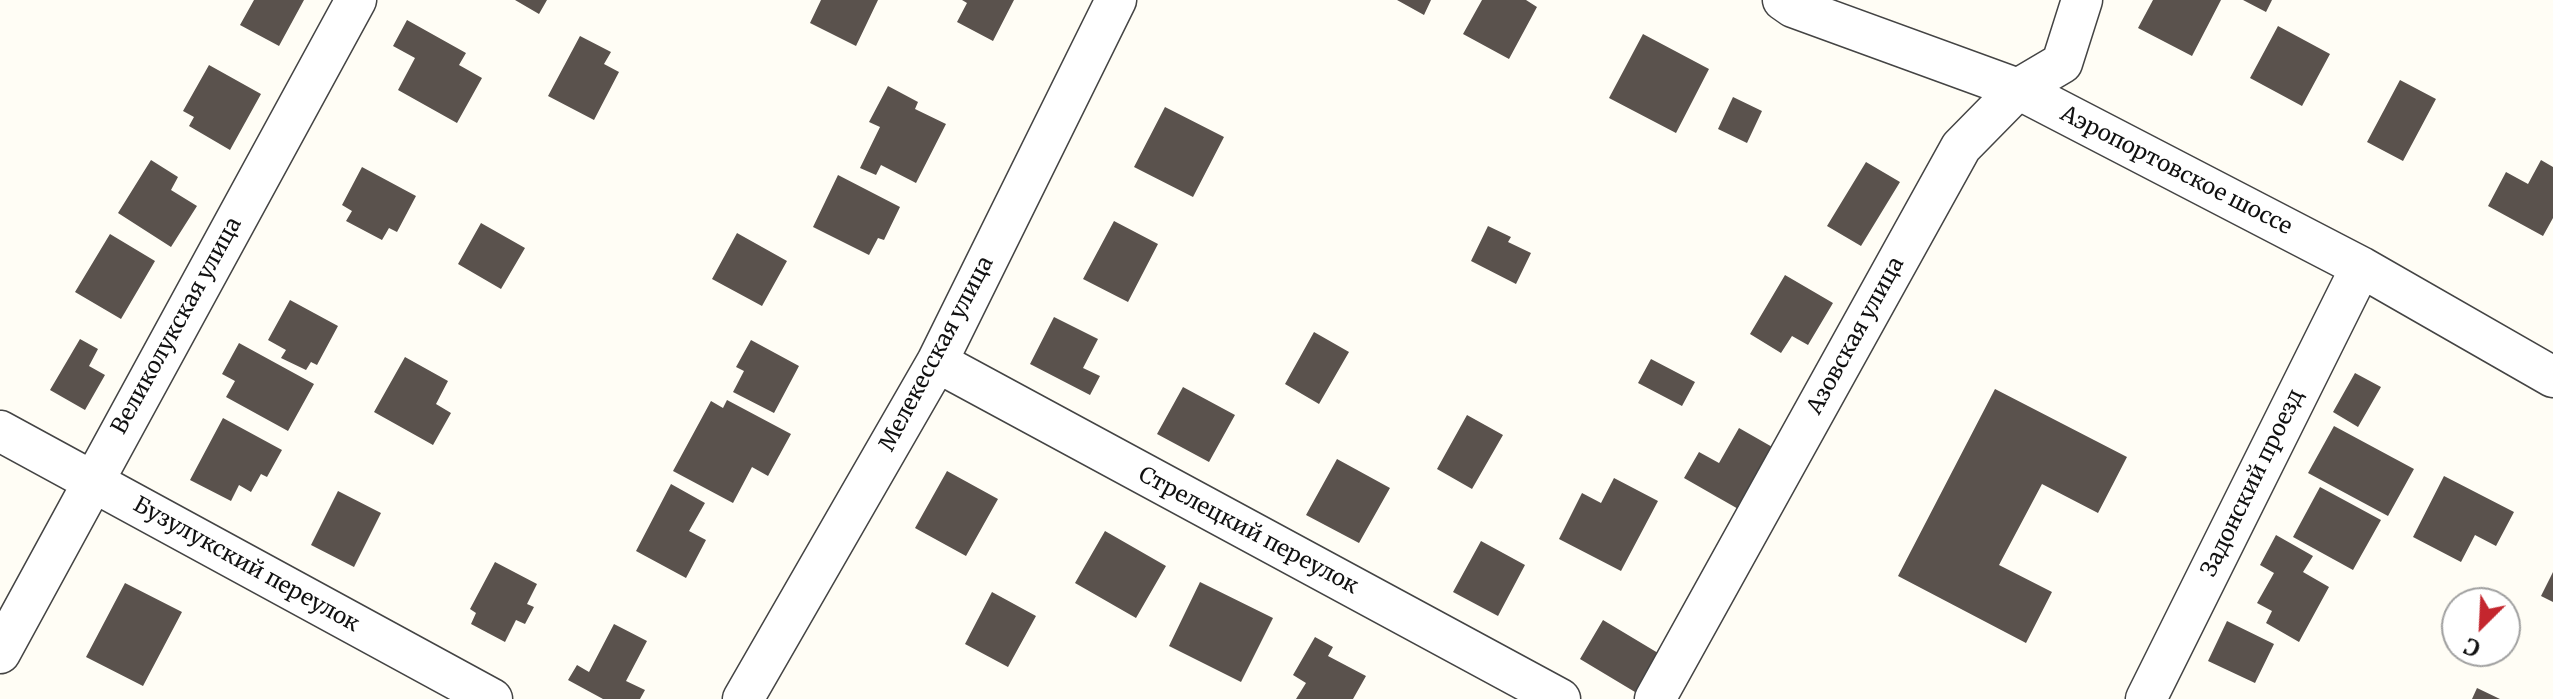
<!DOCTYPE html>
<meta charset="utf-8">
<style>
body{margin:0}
#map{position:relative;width:2553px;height:699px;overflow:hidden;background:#fffdf5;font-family:Merriweather,serif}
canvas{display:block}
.north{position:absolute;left:2441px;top:587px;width:80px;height:80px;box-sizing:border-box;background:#fff;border:2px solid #a0a0a0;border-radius:50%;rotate:204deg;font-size:22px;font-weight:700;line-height:32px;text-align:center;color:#111}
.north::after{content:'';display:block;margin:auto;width:28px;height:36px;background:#c4262e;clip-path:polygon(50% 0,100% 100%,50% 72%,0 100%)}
</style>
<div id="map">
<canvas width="2553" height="699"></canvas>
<div class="north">С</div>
</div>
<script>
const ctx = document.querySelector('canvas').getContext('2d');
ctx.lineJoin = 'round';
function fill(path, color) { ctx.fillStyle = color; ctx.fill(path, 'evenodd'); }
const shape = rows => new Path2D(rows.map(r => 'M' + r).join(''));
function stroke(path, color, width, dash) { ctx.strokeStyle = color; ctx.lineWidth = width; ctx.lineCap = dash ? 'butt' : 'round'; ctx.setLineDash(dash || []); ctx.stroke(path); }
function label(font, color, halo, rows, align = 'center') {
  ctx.font = font + ' Merriweather,serif'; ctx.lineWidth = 8; ctx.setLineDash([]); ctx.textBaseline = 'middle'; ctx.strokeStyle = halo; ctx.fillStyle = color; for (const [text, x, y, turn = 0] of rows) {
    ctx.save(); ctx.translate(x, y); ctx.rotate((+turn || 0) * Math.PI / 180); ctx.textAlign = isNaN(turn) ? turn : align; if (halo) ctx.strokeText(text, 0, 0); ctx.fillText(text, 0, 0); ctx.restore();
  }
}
fill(shape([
 [254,0,304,0,279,46,240,25],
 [515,0,547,0,539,14],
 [821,0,878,0,856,46,810,23],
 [962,0,1014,0,993,41,957,22,967,3],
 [1397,0,1431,0,1424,15],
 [1482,0,1526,0,1537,7,1509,59,1463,34],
 [2153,0,2221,0,2192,56,2138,28],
 [2243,0,2272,0,2266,12],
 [407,20,466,53,459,65,482,78,457,123,398,90,415,58,393,46],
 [2278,26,2330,54,2302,106,2250,78],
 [1643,34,1709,69,1676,133,1609,98],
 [580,36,611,52,604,64,619,72,594,120,548,96],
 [209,65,261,94,230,150,189,126,194,117,183,111],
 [2400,80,2436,99,2403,161,2367,142],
 [888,86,918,102,915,109,946,124,916,183,881,165,876,175,860,168,880,127,869,122],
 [1733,97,1762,111,1747,143,1718,129],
 [1165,107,1224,137,1193,197,1134,167],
 [151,160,178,177,171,190,197,206,171,247,118,213],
 [2541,160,2553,167,2553,218,2543,236,2488,206,2506,172,2528,184],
 [1866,162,1900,182,1861,246,1827,226],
 [362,167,416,196,397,232,389,228,382,240,346,221,352,211,342,205],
 [838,175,900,207,884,240,878,238,869,255,813,227],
 [1114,221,1158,244,1128,302,1083,279],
 [481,223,525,248,501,289,458,264],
 [1488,226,1511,237,1508,242,1531,253,1516,284,1471,261],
 [737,233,787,261,762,306,712,279],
 [110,234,155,261,121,319,75,292],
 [1785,275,1833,303,1808,345,1792,336,1781,353,1750,334],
 [290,300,338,326,317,365,311,362,306,370,281,358,286,350,268,340],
 [1054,317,1098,339,1083,368,1100,376,1090,395,1030,364],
 [1314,332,1349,352,1319,404,1285,384],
 [80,339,98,349,89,366,105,375,85,410,50,390],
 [751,340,799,366,774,413,733,392,744,371,736,367],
 [239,343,314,384,288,431,226,397,235,381,222,374],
 [405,357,448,381,436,404,451,413,433,445,374,412],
 [1651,359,1695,382,1682,406,1638,383],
 [2355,373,2381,387,2358,427,2333,412],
 [1183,387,1235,415,1209,462,1157,434],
 [1995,389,2127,457,2098,513,2042,484,1999,565,2052,592,2026,643,1898,576],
 [727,400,791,434,768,476,752,467,733,503,673,471,711,401,723,408],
 [1467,415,1503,435,1472,489,1437,469],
 [223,418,282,450,267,477,261,474,251,492,239,485,231,501,190,480],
 [2334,426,2414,469,2388,516,2308,473],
 [1739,428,1774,448,1740,510,1684,478,1699,452,1719,463],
 [1337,459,1390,488,1359,543,1306,515],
 [947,471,998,499,966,556,915,528],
 [2444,476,2514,512,2496,546,2475,535,2461,562,2413,537],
 [1614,478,1658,501,1621,571,1559,539,1582,493,1601,503],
 [671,484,705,503,689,531,706,540,686,578,636,551],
 [2320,487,2381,520,2353,570,2293,537],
 [338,491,381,513,354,567,311,545],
 [1105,531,1166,566,1136,618,1075,583],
 [2276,535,2313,556,2303,572,2329,587,2299,642,2266,623,2272,611,2257,603,2274,573,2260,565],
 [1481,541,1525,565,1498,616,1453,592],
 [495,562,537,584,527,604,534,607,525,624,516,620,505,642,471,624,476,613,470,609],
 [2553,572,2553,602,2541,596],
 [1200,582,1273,618,1241,682,1169,646],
 [125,583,182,612,143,686,86,657],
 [992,592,1036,616,1008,667,965,644],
 [1603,620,1658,653,1635,692,1580,659],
 [2227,621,2274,644,2255,683,2208,661],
 [614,624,647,641,626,681,645,690,640,699,603,699,568,680,577,665,589,672],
 [1315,637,1333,647,1328,656,1366,676,1353,699,1296,699,1306,683,1293,675],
 [2477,688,2500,699,2472,699]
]), '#5a524d');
const minor = shape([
 [1783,0,1793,7,2018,89,2361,267,2553,377],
 [937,362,1560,699],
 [0,431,492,699],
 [0,653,356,0],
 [743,699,937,362,1116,0],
 [1655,699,1961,147,2018,89,2062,63,2082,0],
 [2146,699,2361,267]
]);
stroke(minor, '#444', 43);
stroke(minor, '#fff', 40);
label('22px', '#111', '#fff', [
 ["Аэропортовское шоссе",2176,171,27],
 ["Великолукская улица",177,326,-61],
 ["Азовская улица",1856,336,-61],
 ["Мелекесская улица",937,354,-62],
 ["Задонский проезд",2253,483,-64],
 ["Стрелецкий переулок",1248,531,28],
 ["Бузулукский переулок",246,565,29]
]);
</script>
